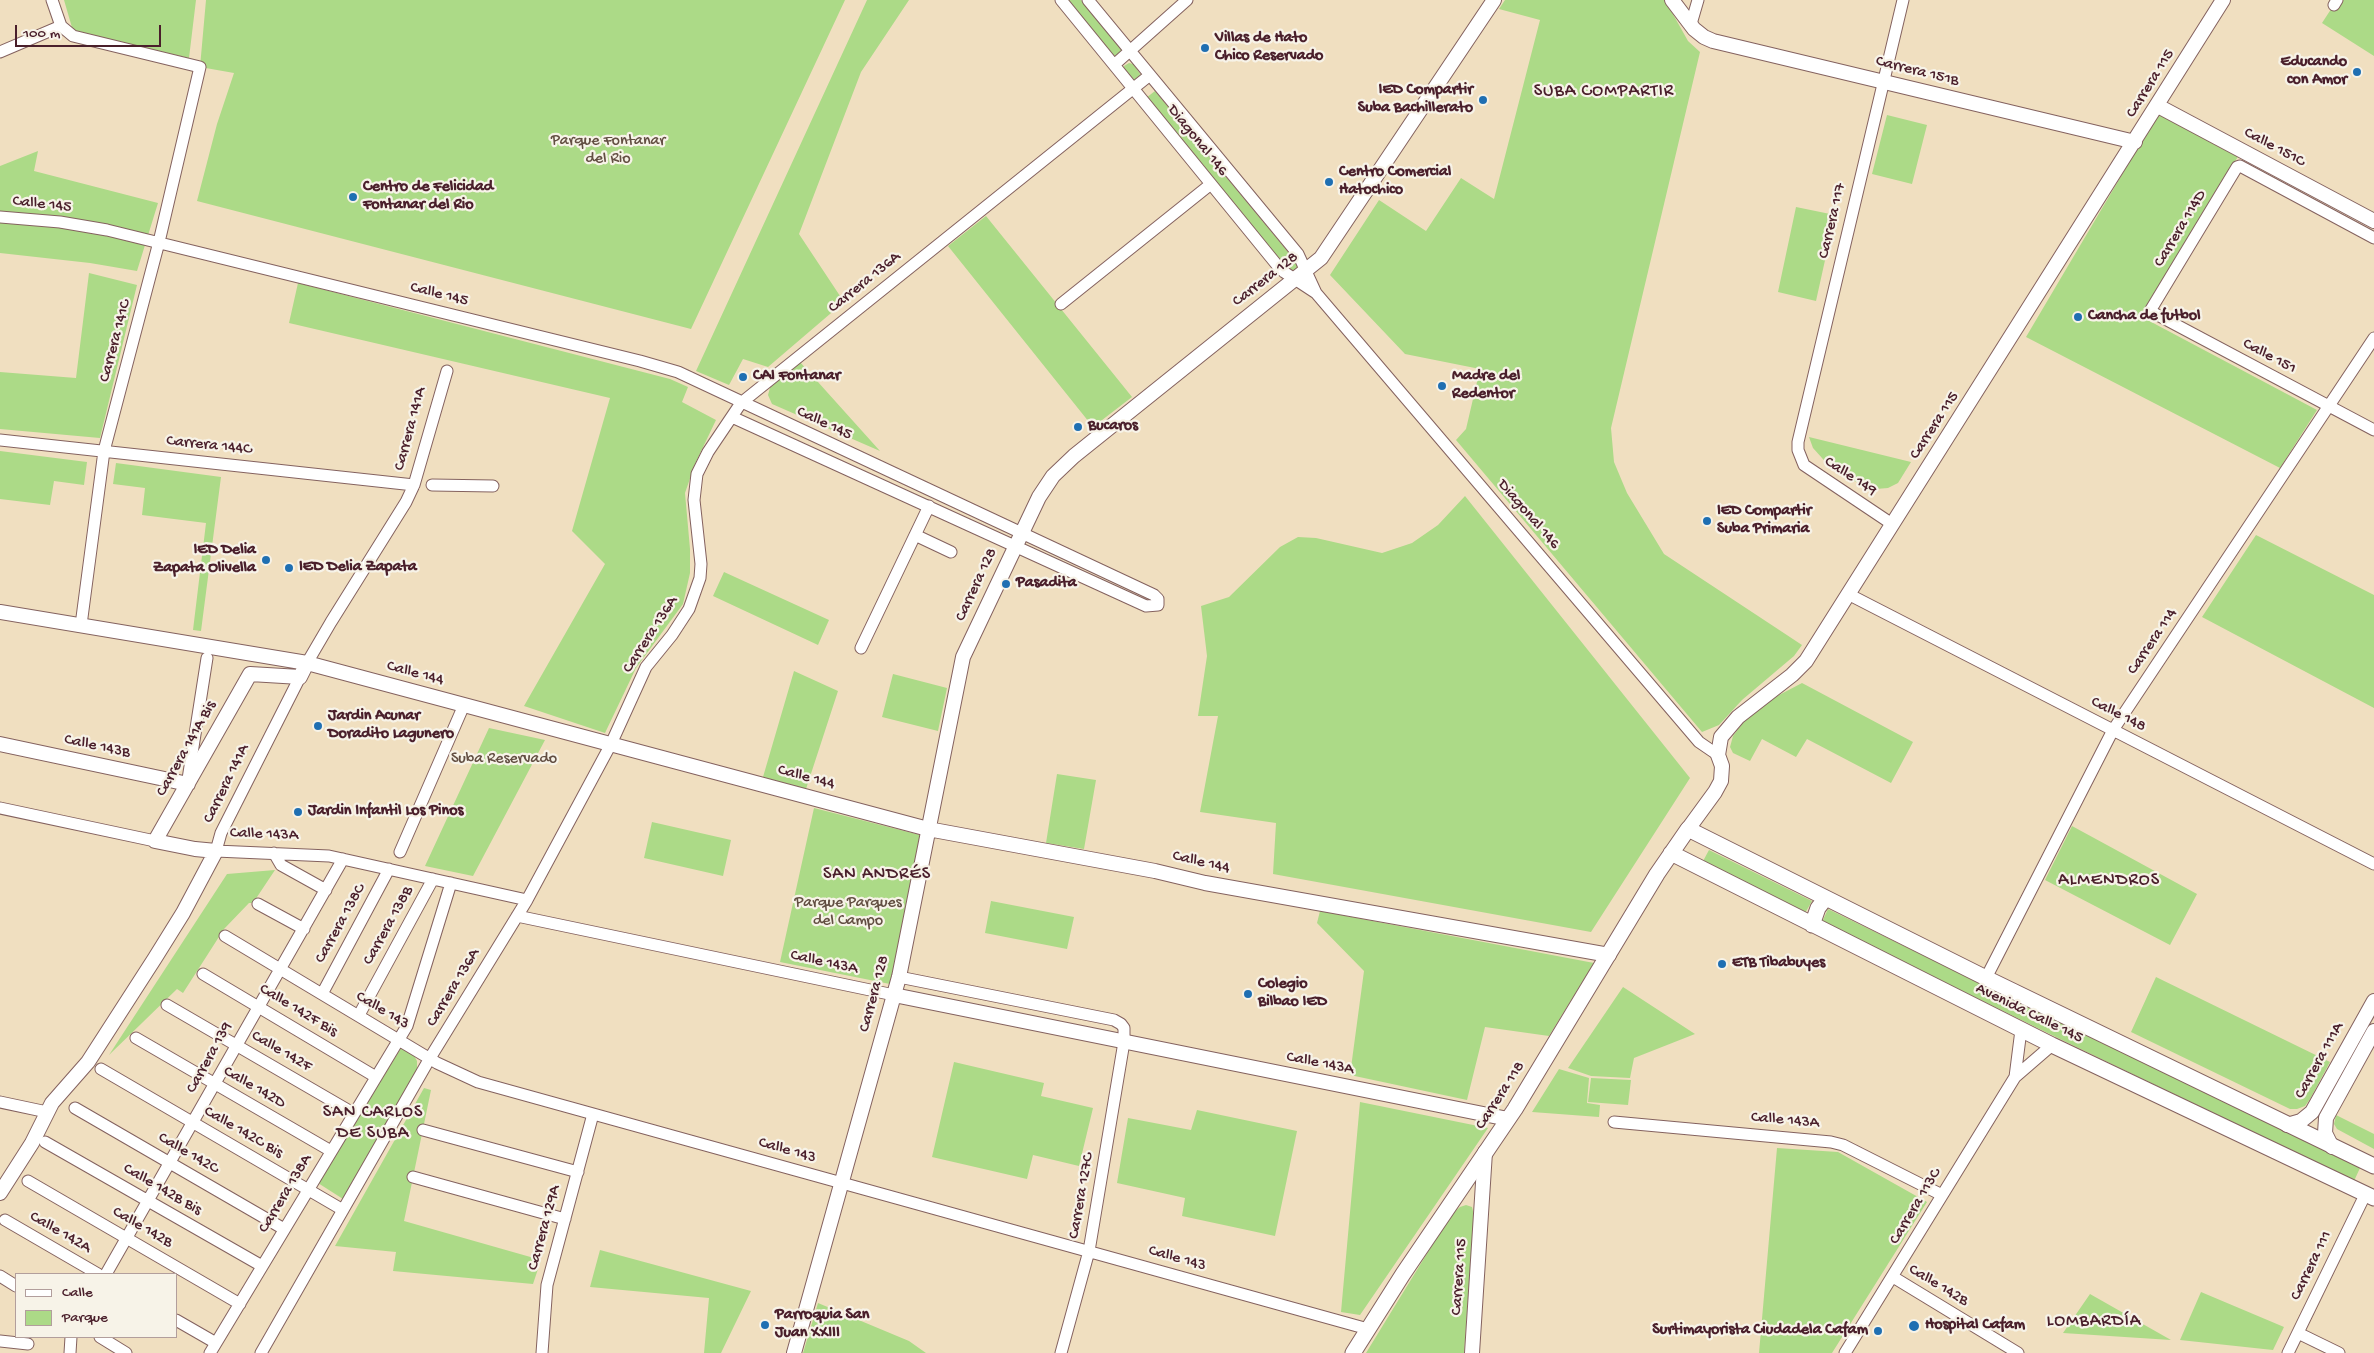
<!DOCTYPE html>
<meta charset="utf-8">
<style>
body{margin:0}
#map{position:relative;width:2374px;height:1353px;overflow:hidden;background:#f0dfc0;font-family:"Gochi Hand",sans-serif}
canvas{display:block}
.legend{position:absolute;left:15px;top:1273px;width:162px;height:65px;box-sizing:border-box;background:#f7f3e8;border:1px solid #b29e9c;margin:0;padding:6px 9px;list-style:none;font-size:15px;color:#4a1f2b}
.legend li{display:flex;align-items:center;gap:10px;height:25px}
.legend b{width:25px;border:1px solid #b29e9c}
.scale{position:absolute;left:15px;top:25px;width:146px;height:22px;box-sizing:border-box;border:2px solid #4a1f2b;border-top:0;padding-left:6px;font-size:15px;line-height:18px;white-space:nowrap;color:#4a1f2b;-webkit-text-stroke:4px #f7f3e8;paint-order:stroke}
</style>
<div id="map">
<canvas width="2374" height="1353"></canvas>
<ul class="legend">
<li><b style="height:6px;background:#fff"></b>Calle</li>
<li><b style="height:14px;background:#acda87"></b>Parque</li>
</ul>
<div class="scale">100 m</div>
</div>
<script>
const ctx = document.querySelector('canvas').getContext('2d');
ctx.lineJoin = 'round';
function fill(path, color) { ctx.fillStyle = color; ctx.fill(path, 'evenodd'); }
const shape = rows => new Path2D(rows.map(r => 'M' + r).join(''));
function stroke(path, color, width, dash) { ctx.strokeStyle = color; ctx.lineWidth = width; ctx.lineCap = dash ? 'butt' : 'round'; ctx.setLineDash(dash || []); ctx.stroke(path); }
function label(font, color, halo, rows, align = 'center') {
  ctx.font = font + ' "Gochi Hand",sans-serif'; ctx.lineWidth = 4.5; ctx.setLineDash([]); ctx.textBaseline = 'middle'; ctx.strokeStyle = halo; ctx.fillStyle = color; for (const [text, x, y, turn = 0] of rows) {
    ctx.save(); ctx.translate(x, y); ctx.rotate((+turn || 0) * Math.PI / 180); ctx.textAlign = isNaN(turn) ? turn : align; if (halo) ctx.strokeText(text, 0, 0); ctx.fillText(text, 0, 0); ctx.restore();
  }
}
fill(shape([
 [64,0,196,0,189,58,73,31],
 [206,0,845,0,691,329,197,201,217,124,234,73,200,67],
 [867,0,909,0,861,72,799,234,844,302,768,367,743,359,729,385,696,371],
 [1067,0,1081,0,1122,48,1123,53,1117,57,1113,56],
 [1505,0,1665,0,1688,41,1700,52,1611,428,1614,462,1627,493,1664,554,1802,645,1794,656,1742,700,1719,725,1702,732,1456,440,1466,429,1480,369,1405,354,1330,275,1379,200,1426,231,1461,178,1494,199,1540,20,1499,9],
 [2337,0,2374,0,2374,56,2322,23],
 [1129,63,1133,64,1141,75,1142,79,1134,83,1124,71,1124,66],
 [1155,91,1293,258,1300,266,1294,272,1272,252,1146,98],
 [2159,112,2239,155,2140,316,2317,410,2280,468,2026,337],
 [1887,115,1927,125,1912,184,1872,174],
 [38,151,34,171,158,203,137,271,90,263,0,253,0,166],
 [1796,207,1835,215,1816,301,1778,292],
 [986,216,1132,397,1093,427,948,246],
 [89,273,137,285,100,438,0,429,0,372,76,378],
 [298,283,670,379,688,387,682,402,716,420,695,464,685,493,690,549,690,573,683,604,636,668,605,733,524,706,605,564,572,531,610,398,289,323],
 [800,362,880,451,772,404,768,395,771,384],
 [1809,437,1911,462,1898,483,1888,488,1876,489,1854,481,1831,468,1813,448],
 [0,451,87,462,84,485,54,481,50,505,0,499],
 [116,463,221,477,201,631,193,630,206,523,142,515,145,488,113,484],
 [1465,496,1690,778,1591,932,1273,874,1276,823,1200,812,1218,716,1198,716,1207,656,1201,606,1229,597,1280,547,1298,537,1316,538,1382,553,1412,543,1438,525],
 [2256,535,2374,595,2374,708,2202,617],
 [724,572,829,620,818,645,713,596],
 [794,671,838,691,806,789,763,777],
 [893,674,947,688,938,731,882,717],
 [1802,683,1913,742,1891,783,1807,739,1796,757,1762,739,1750,761,1733,753,1730,747,1733,736,1748,716,1762,704],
 [489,728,545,740,473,876,425,866],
 [1057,774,1096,780,1084,849,1046,843],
 [814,808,920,835,890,984,780,962],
 [652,822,731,840,723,876,644,858],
 [2072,826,2197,894,2170,945,2045,880],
 [1709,850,1812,901,1804,915,1702,863],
 [275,870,253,903,249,903,224,929,183,993,177,989,109,1055,227,874],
 [991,901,1074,917,1067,949,985,933],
 [1828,909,2360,1168,2354,1181,2064,1041,1822,922],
 [1320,911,1594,963,1549,1036,1485,1027,1467,1100,1350,1075,1364,971,1317,923],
 [2156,977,2330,1062,2310,1099,2305,1106,2297,1109,2290,1109,2131,1032],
 [1623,987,1695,1034,1634,1058,1630,1078,1591,1076,1568,1068],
 [401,1048,413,1054,417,1061,417,1071,343,1199,318,1183],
 [954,1062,1044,1083,1041,1096,1093,1108,1079,1166,1033,1155,1027,1179,932,1157],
 [1559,1069,1589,1078,1587,1103,1600,1105,1599,1117,1532,1112],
 [1591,1078,1631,1080,1628,1105,1588,1102],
 [424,1088,431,1090,404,1221,541,1260,533,1284,393,1271,396,1252,335,1246],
 [1360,1102,1488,1128,1360,1315,1341,1312],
 [1197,1110,1297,1131,1275,1236,1182,1216,1185,1198,1117,1183,1128,1118,1191,1130],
 [2336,1115,2374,1134,2374,1149,2337,1129,2334,1124],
 [1777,1148,1838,1152,1927,1202,1832,1353,1759,1353],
 [1466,1205,1472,1207,1474,1215,1464,1353,1366,1353,1450,1216,1460,1207],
 [600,1250,751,1291,721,1353,704,1353,709,1298,590,1287],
 [2201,1292,2284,1327,2273,1350,2180,1340],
 [2090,1294,2171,1340,2063,1333],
 [818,1303,909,1341,926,1353,803,1353]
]), '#acda87');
const minor = shape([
 [52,0,61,26,73,36,200,67,159,242,104,451,81,625],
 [1061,0,1277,265,1284,272,1316,293,1699,742,1718,755],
 [1088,0,1298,254,1316,293],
 [2334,5,2337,0],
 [1691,24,1698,0],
 [0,52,61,26],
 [1114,65,1187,0],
 [0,217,60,222,107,230,640,361,678,372,1154,595,1158,599,1158,605,1146,606,732,417],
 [2374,238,2240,166,2237,167,2150,311,2374,430],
 [1061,304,1211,184],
 [0,440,414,485],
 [432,485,493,486],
 [1892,524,1804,465,1798,450,1798,442,1903,0],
 [915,535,951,552],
 [1848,594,2374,864],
 [861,648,929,506],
 [307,663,331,622,406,502,414,485,447,371],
 [300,677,221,833,216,851,329,856,527,900],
 [188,779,207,658],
 [0,808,155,841],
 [400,852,464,705],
 [274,853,281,865,326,890],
 [258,904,304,929],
 [517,916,894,995],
 [225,936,437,1063,478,1082,1368,1329],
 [203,974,376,1077],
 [899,977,1114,1020,1121,1024,1124,1028,1124,1042,1089,1251,1061,1353],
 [1986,978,2113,730,2374,338],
 [322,994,389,869],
 [167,1005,353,1113],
 [359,1015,433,879],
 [136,1038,331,1151],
 [101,1069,343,1210],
 [2015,1077,2021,1030],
 [0,1102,47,1112],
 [75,1108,284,1229],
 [1614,1122,1831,1142,1843,1145,1942,1195],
 [423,1130,578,1172],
 [45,1142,262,1266],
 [413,1177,565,1219],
 [28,1181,240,1304],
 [5,1220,98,1274],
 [106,1274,343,859],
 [0,1276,16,1286],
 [1893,1277,2018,1353],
 [176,1320,216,1343],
 [2298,1333,2339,1353],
 [100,1337,126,1353],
 [0,1341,28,1344],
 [70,1353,71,1337],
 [210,1353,407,1026,451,883],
 [261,1353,430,1058,527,900,611,744,646,667,672,635,689,609,700,578,701,564,694,500,697,474,708,452,741,403,1150,75],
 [542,1353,547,1285,593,1114],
 [1845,1353,2015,1077,2052,1045],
 [2288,1353,2366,1193]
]);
const tertiary = shape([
 [1672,0,1694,29,1704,37,1713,41,2135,142],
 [2158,106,2374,221],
 [0,612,307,663,928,829,1155,871,1205,883,1609,955],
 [0,744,188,784],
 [1688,829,1715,792,1721,781,1722,766,1718,755,1721,737,1738,717,1792,675,1806,661,2223,0],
 [894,995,1508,1119],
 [2287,1125,2301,1121,2312,1112,2374,1001],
 [2332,1147,2325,1133,2326,1118,2374,1031],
 [0,1193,32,1143,52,1103,88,1062,155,958,183,913,216,851,195,849,155,841,250,674,300,677,307,663],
 [794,1353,899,977,963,657,1039,497,1053,476,1074,456,1321,258,1494,0],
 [1472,1353,1485,1152]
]);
const secondary = shape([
 [1671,853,2052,1045,2374,1198],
 [1812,925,1818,908,1825,899],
 [1353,1353,1403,1274,1515,1109,1657,874,1688,829,1986,978,2374,1166]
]);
stroke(minor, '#84625f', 13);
stroke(tertiary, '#84625f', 16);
stroke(secondary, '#84625f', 17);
stroke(minor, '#fff', 11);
stroke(tertiary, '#fff', 14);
stroke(secondary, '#fff', 15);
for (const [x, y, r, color] of [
 [1205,48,5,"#1f6fb2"],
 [2357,72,5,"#1f6fb2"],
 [1483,100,5,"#1f6fb2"],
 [1329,182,5,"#1f6fb2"],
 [353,197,5,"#1f6fb2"],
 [2078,317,5,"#1f6fb2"],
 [743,377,5,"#1f6fb2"],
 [1442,386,5,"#1f6fb2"],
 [1078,427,5,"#1f6fb2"],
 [1707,521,5,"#1f6fb2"],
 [266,560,5,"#1f6fb2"],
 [289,568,5,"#1f6fb2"],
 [1006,584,5,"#1f6fb2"],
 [318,726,5,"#1f6fb2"],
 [298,812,5,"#1f6fb2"],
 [1722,964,5,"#1f6fb2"],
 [1248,994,5,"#1f6fb2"],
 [765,1325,5,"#1f6fb2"],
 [1914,1326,6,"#1f6fb2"],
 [1878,1331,5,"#1f6fb2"]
]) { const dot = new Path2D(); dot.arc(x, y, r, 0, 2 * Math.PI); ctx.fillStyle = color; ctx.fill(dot); stroke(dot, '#f7f3e8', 2); }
label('bold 16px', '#4a1f2b', '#f7f3e8', [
 ["Villas de Hato",1215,39],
 ["Chico Reservado",1215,57],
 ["Educando",2347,63,"right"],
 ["con Amor",2347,81,"right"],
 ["IED Compartir",1473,91,"right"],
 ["Suba Bachillerato",1473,109,"right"],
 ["Centro Comercial",1339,173],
 ["Hatochico",1339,191],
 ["Centro de Felicidad",363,188],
 ["Fontanar del Rio",363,206],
 ["Cancha de futbol",2088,317],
 ["CAI Fontanar",753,377],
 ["Madre del",1452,377],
 ["Redentor",1452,395],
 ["Bucaros",1088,427],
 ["IED Compartir",1717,512],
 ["Suba Primaria",1717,530],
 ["IED Delia",256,551,"right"],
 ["Zapata Olivella",256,569,"right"],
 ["IED Delia Zapata",299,568],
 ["Pasadita",1016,584],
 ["Jardin Acunar",328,717],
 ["Doradito Lagunero",328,735],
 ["Jardin Infantil Los Pinos",308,812],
 ["ETB Tibabuyes",1732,964],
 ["Colegio",1258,985],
 ["Bilbao IED",1258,1003],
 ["Parroquia San",775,1316],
 ["Juan XXIII",775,1334],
 ["Hospital Cafam",1925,1326],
 ["Surtimayorista Ciudadela Cafam",1868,1331,"right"]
], 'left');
label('16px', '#4a1f2b', '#f7f3e8', [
 ["Carrera 151B",1917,72,14],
 ["Carrera 115",2151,84,-58],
 ["Diagonal 146",1197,141,51],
 ["Calle 151C",2274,148,28],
 ["Calle 145",42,205,6],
 ["Carrera 117",1833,221,-77],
 ["Carrera 114D",2181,229,-59],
 ["Carrera 128",1266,280,-38],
 ["Carrera 136A",865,283,-39],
 ["Calle 145",439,295,14],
 ["Carrera 141C",116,341,-75],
 ["Calle 151",2269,357,28],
 ["Calle 145",824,424,25],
 ["Carrera 115",1935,426,-57],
 ["Carrera 141A",411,429,-75],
 ["Carrera 144C",209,446,6],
 ["Calle 149",1850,477,33],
 ["Diagonal 146",1528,515,49],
 ["Carrera 128",977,585,-65],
 ["Carrera 136A",651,635,-57],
 ["Carrera 114",2153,642,-56],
 ["Calle 144",415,674,15],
 ["Calle 148",2118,715,27],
 ["Calle 143B",97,747,12],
 ["Carrera 141A Bis",187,749,-61],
 ["Calle 144",806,778,15],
 ["Carrera 141A",227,784,-64],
 ["Calle 143A",264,835,2],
 ["Calle 144",1201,863,13],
 ["Carrera 138C",341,924,-61],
 ["Carrera 138B",389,926,-61],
 ["Calle 143A",824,963,12],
 ["Carrera 136A",454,988,-59],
 ["Carrera 128",875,994,-75],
 ["Calle 142F Bis",298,1011,31],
 ["Calle 143",382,1011,31],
 ["Avenida Calle 145",2029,1014,26],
 ["Calle 142F",281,1052,30],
 ["Carrera 139",210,1058,-61],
 ["Carrera 111A",2320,1061,-61],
 ["Calle 143A",1320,1064,11],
 ["Calle 142D",254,1088,30],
 ["Carrera 118",1501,1096,-57],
 ["Calle 143A",1785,1121,5],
 ["Calle 142C Bis",243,1133,30],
 ["Calle 143",787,1151,16],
 ["Calle 142C",188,1154,30],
 ["Calle 142B Bis",162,1190,30],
 ["Carrera 138A",286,1194,-59],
 ["Carrera 127C",1082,1196,-80],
 ["Carrera 113C",1916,1207,-59],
 ["Calle 142B",142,1228,30],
 ["Carrera 129A",545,1228,-75],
 ["Calle 142A",60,1233,30],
 ["Calle 143",1177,1259,16],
 ["Carrera 111",2312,1266,-64],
 ["Carrera 115",1460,1277,-86],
 ["Calle 142B",1938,1286,31]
]);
label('16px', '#624e42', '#f7f3e8', [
 ["Parque Fontanar",608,142],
 ["del Rio",608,160],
 ["Suba Reservado",504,760],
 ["Parque Parques",848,904],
 ["del Campo",848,922]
]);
ctx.letterSpacing = '1px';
label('18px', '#4a1f2b', '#f7f3e8', [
 ["SUBA COMPARTIR",1604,92],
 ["SAN ANDRÉS",877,875],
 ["ALMENDROS",2109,881],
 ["SAN CARLOS",373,1113],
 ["DE SUBA",373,1134],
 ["LOMBARDÍA",2094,1322]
]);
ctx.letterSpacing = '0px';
</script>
